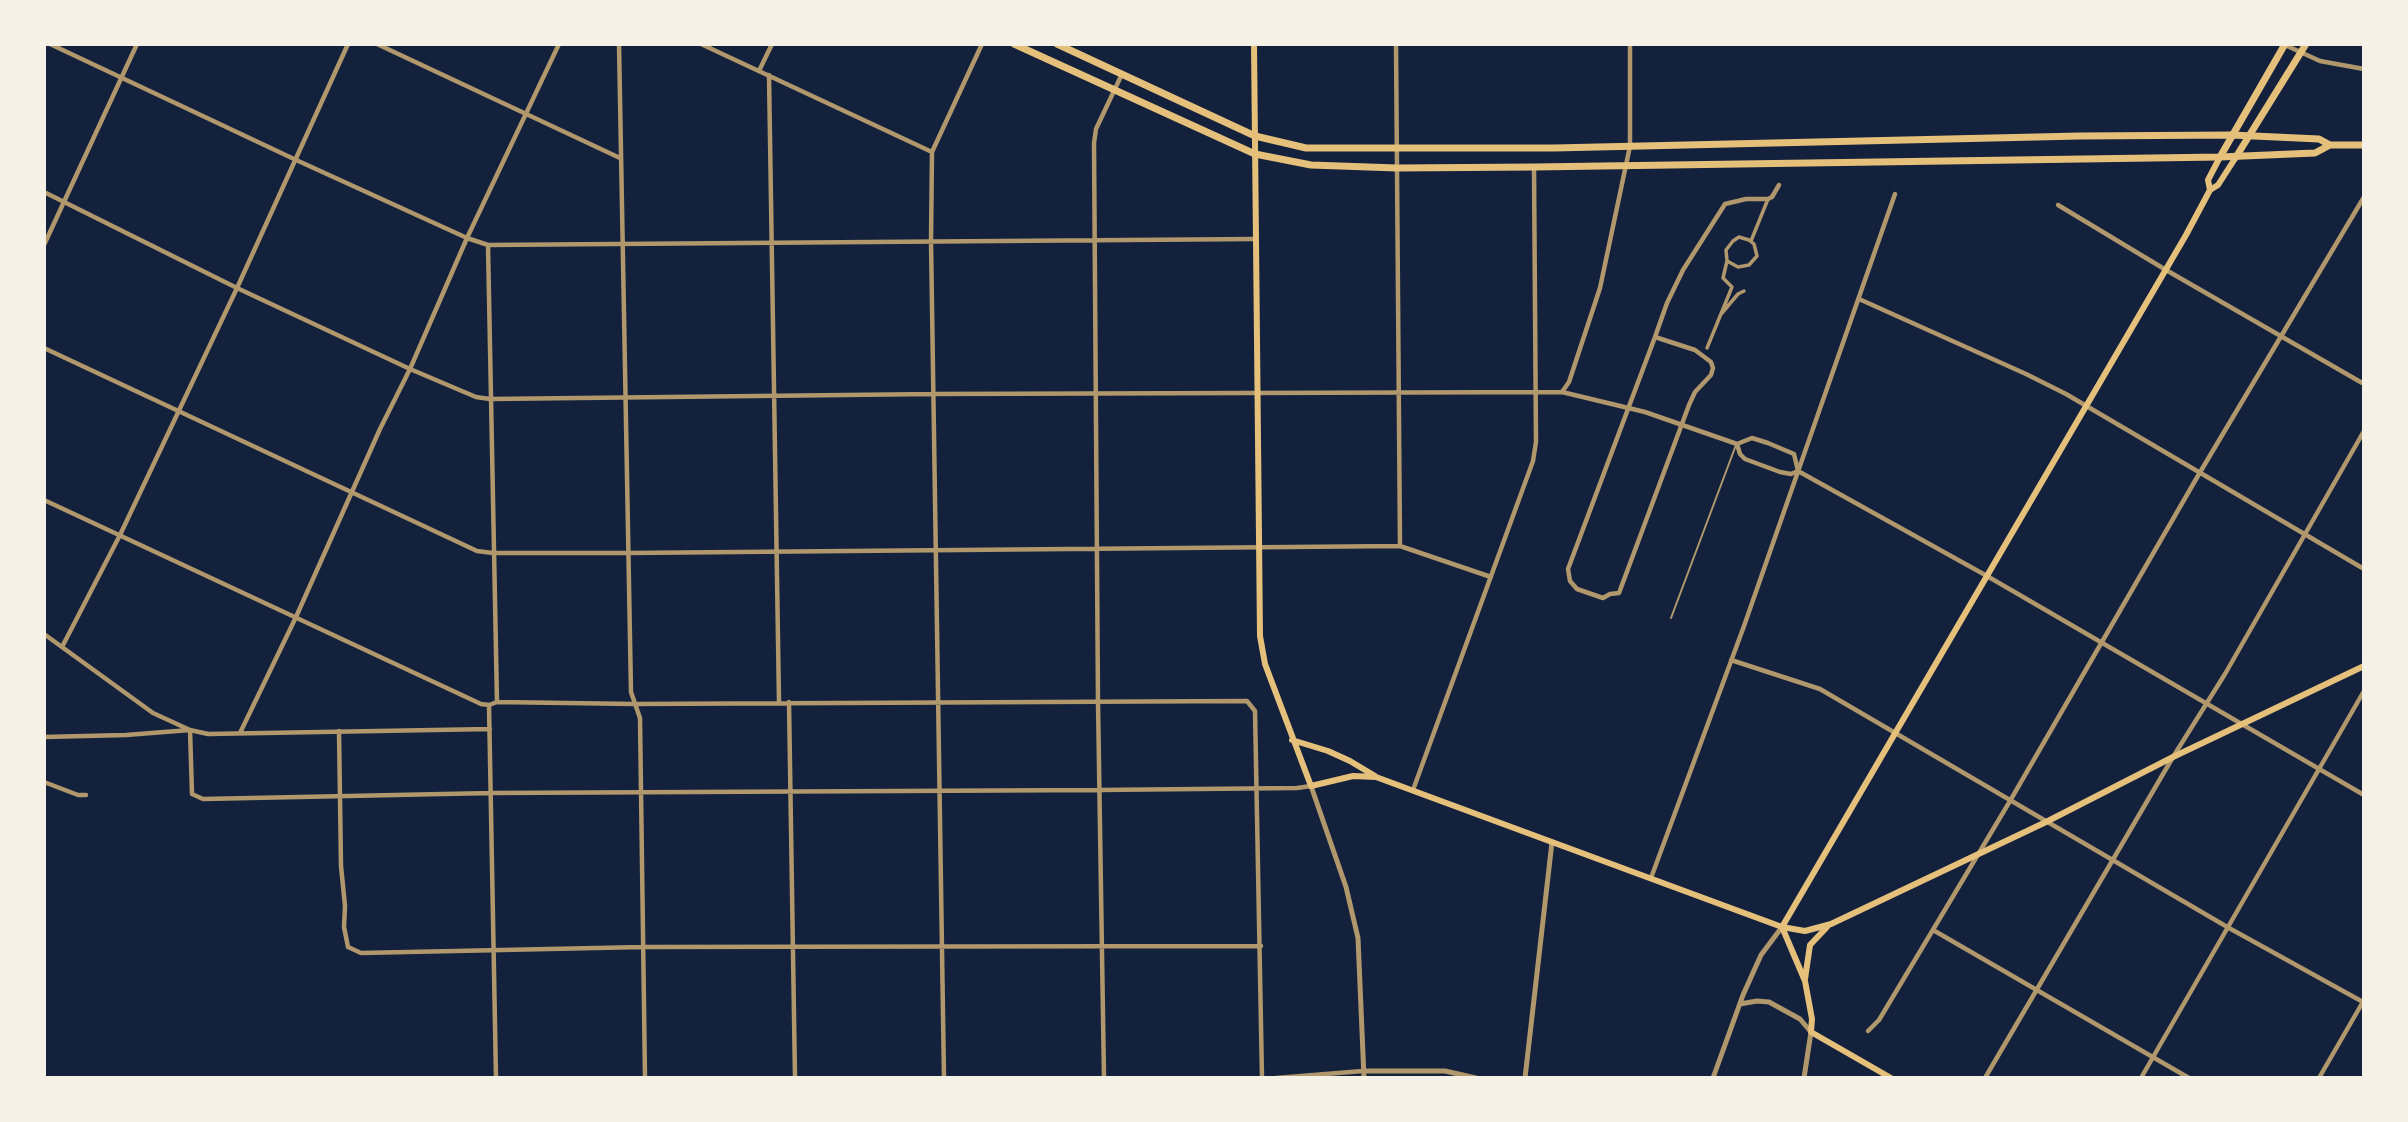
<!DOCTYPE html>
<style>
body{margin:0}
#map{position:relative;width:2408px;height:1122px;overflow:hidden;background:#14213d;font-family:Literata,serif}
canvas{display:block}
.frame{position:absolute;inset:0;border:46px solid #f6f1e7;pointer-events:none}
</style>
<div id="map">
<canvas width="2408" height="1122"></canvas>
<div class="frame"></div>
</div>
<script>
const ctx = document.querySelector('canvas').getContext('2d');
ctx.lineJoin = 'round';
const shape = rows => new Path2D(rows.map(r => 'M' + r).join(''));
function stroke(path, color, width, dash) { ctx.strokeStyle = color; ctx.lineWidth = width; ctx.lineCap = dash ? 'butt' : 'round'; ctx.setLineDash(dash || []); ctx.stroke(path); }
stroke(shape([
 [1671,618,1736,445]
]), '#b1986c', 2);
stroke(shape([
 [1751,241,1768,199],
 [1722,313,1738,294,1744,291],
 [1707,348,1732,287,1723,278,1727,261,1726,250,1733,241,1739,237,1749,240,1754,244,1757,256,1749,265,1738,267,1727,261]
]), '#b1986c', 3.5);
stroke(shape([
 [50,44,294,159,467,238,488,245,1255,239],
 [377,44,620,158],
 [619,44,631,692,640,718,645,1078],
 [701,44,932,152],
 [1396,44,1400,546],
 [2285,45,2320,61,2364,69],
 [759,71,772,44],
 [769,75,779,702],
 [44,192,237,288,410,369,476,397,490,399,934,394,1562,392,1645,412,1737,444,1752,438,1768,443,1794,454,1798,471],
 [2058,205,2166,270,2364,384],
 [44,245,137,44],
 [488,245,497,702],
 [1859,299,2026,374,2066,394,2364,569],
 [1655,337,1695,350,1711,362,1713,368,1711,375,1695,392,1689,405,1619,593,1610,594,1603,598,1577,589,1570,581,1568,569,1655,337],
 [1655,337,1667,303,1683,270,1725,204,1746,199,1768,199,1772,197,1779,185],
 [44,348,477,551,493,553,628,553,1400,546,1491,577],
 [1562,392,1569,382,1600,288,1630,146,1630,44],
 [1737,444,1740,454,1745,459,1780,472,1791,474,1798,471,1987,576,2364,795],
 [44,500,481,704,489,705,497,702,634,704,1247,701,1255,711,1262,1078],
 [44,634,153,713,190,730,192,794,203,799,492,793,1099,790,1297,788,1311,786],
 [62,647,120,535,237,288,348,44],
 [1731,660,1820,689,2229,928,2363,1002],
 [789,702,795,1078],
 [489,705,496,1078],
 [339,731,341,866,345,906,344,927,348,947,361,953,643,947,1261,946],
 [240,733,296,617,380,429,410,369,467,238,559,44],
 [44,737,126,735,190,730,208,734,490,729],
 [44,782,78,795,86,795],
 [1413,790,1533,461,1536,442,1534,168],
 [1651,878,1744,626,1895,194],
 [1933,930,2189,1078],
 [1868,1031,1879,1020,2010,801,2199,474,2364,197],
 [944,1078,931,241,932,152,982,44],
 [1104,1078,1098,702,1094,143,1096,129,1122,74],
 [1276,1078,1363,1071],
 [1985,1078,2173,757,2225,674,2364,431],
 [2141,1078,2364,691],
 [2319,1078,2364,1000]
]), '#b1986c', 4.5);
stroke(shape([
 [1311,786,1346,887,1358,938,1364,1078],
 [1740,1004,1757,1001,1769,1002,1800,1019,1811,1032,1804,1078],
 [1363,1071,1445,1071,1476,1078],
 [1525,1078,1552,842],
 [1713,1078,1743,995,1761,955,1782,927]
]), '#b1986c', 5);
stroke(shape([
 [1254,44,1260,636,1265,664,1311,786,1353,776,1376,777,1782,927,1805,931,1831,924,2046,822,2173,757,2364,666],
 [2210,190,2208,180,2220,157],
 [1292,740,1328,751,1350,761,1375,776],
 [1782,927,2186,235,2210,190,2218,185,2236,157],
 [1782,927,1805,981,1812,1019,1811,1032,1891,1078],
 [1805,979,1810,945,1827,927]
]), '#e5c07b', 6);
stroke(shape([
 [2220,157,2285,44],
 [2236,157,2306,44]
]), '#e5c07b', 7);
stroke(shape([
 [1014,44,1255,154,1311,165,1397,168,1534,167,2220,157,2315,153,2330,145],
 [1057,44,1255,136,1306,148,1554,148,2080,136,2232,135,2319,139,2330,145,2364,145]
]), '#e5c07b', 7);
</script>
